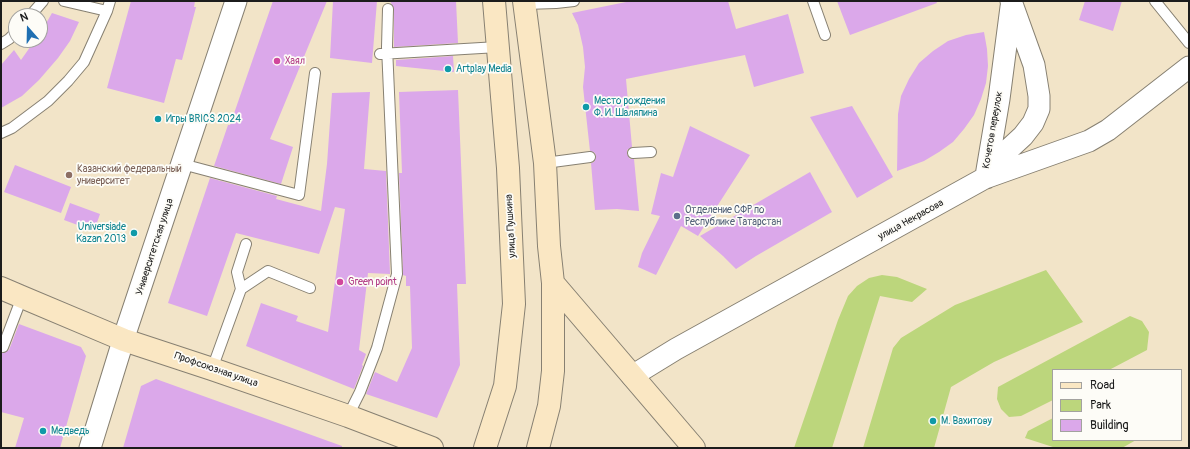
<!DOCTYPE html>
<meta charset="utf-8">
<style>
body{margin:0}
#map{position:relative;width:1190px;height:449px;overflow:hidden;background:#f2e4c8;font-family:Pangolin,sans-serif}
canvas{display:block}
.frame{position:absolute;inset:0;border:2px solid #1c1c1c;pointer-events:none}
.legend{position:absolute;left:1052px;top:369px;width:130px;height:72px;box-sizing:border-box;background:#fdfcf7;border:1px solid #a3a29f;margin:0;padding:5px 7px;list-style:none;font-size:12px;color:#1c1c1c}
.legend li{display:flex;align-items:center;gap:8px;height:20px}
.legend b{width:20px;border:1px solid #a3a29f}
.north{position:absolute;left:8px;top:8px;width:40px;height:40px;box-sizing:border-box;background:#fdfcf7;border:1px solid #a3a29f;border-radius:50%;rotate:340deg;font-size:11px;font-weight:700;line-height:16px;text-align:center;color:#1c1c1c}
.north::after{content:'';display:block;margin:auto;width:14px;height:18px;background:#1f6fb2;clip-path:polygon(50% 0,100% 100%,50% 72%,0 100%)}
</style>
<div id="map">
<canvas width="1190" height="449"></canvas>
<div class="frame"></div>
<ul class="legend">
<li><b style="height:5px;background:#fae7c3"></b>Road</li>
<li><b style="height:11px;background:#bcd67c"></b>Park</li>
<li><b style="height:11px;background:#dba8ea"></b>Building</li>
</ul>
<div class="north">N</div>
</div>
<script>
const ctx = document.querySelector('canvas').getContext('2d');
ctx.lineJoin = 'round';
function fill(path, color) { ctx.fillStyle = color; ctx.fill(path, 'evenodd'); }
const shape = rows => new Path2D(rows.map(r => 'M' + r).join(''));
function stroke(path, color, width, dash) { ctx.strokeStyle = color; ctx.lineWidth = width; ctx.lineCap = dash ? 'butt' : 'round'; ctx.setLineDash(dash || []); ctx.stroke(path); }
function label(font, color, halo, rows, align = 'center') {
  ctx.font = font + ' Pangolin,sans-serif'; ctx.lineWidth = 3.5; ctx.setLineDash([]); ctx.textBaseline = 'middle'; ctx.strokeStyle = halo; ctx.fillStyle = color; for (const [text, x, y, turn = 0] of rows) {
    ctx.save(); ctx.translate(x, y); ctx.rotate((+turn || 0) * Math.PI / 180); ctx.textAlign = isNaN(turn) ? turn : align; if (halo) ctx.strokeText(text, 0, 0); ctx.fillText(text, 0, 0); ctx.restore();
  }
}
fill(shape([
 [1046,270,1083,322,994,362,951,387,934,448,863,448,893,348,901,338,955,305],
 [882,275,897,277,927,289,912,302,880,296,832,448,794,448,838,320,848,296,857,286,869,278],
 [1130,316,1142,321,1149,332,1147,350,1109,370,1053,370,1053,400,1021,416,1009,417,1001,409,997,399,998,387],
 [1053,418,1053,440,1136,440,1122,448,1056,448,1025,438,1028,431]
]), '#bcd67c');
fill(shape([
 [131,1,195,1,194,7,196,7,182,60,176,59,164,103,107,88],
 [273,1,327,1,270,139,293,147,281,184,214,166,228,125,230,125],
 [333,1,377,1,372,63,330,58],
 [390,1,456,1,458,43,394,47,394,9],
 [631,1,728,1,736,29,788,14,804,73,754,87,745,55,626,79,632,147,627,150,627,154,630,159,634,159,639,211,617,209,595,210,591,163,594,162,596,157,595,153,590,151,583,87,585,67,583,47,578,25,572,13],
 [837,1,936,1,937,3,850,35],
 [1085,1,1122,1,1113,31,1079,20],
 [52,13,79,22,70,41,58,58,39,80,22,96,1,108,1,65,14,50,21,60,35,40,40,40,40,34],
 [984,32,987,49,988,66,986,83,981,99,974,115,964,129,953,142,939,152,924,161,897,171,898,114,901,96,909,79,919,63,933,51,948,41,966,35],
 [453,56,454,72,396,66,396,60],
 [458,90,466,284,457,284,460,365,437,418,366,394,375,372,397,382,412,348,410,286,406,286,406,276,403,275,399,173,402,173,399,92],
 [370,92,364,169,386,171,390,273,390,274,368,273,359,350,366,354,362,365,363,366,354,389,246,346,261,303,298,316,296,321,328,332,345,209,335,207,319,254,236,233,207,316,168,303,210,178,277,196,276,199,321,211,327,164,332,93],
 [852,106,893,177,857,198,810,117],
 [690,126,750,155,698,236,681,226,656,275,638,267,642,253,660,216,651,214,661,173,673,177],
 [15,165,71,187,61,213,4,192],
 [810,172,832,212,756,256,736,269,723,256,700,236],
 [70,203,100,214,94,231,64,220],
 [19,324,81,347,86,356,60,448,15,448,24,418,1,412,1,353,4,353,9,350],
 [156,379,342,446,342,448,123,448,141,386]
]), '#dba8ea');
const lane = shape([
 [64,1,107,11],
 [813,1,825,35],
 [1155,1,1189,43],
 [525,4,556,3,574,1],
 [30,16,43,1],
 [1,44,9,39,16,32],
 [380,54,498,47],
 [1,133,12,128,48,101,68,81,84,62,107,11,110,1],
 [633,153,651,152],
 [545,163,590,157],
 [182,164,299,195,315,73],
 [241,289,237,272,246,244],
 [3,347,22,297],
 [212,369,241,289,268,271,310,288],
 [348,416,360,392,377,348,397,274,387,47,388,9]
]);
const street = shape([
 [986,176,999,99,1011,7],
 [986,178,1010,148,1023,136,1033,123,1039,109,1039,96,1034,65,1011,1],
 [632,376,676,349,985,178,1089,141,1108,130,1189,67],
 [90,448,127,328,236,1]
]);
const secondary = shape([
 [524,1,545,163,549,246,553,283,553,371,549,406,538,448],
 [553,283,694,448],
 [1,288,22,297,124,340,212,369,348,416,432,448],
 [485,448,505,386,514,304,508,168,494,1]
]);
stroke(lane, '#878072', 12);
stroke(street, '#878072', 23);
stroke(secondary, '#878072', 24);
stroke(lane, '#fff', 10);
stroke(street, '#fff', 21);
stroke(secondary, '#fae7c3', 22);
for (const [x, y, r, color] of [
 [277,61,4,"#d1479c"],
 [448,69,4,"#0f9aa8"],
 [586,107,4,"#0f9aa8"],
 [158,119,4,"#0f9aa8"],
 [69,175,4,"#8d6e63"],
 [677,216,4,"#5c6f8a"],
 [134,233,4,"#0f9aa8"],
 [340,282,4,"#d1479c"],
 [933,421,4,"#0f9aa8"],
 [43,431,4,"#0f9aa8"]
]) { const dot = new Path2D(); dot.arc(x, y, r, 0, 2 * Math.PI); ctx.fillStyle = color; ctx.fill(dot); stroke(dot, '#fdfcf7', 1.5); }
label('10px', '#b23c85', '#fdfcf7', [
 ["Хаял",285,61],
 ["Green point",348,282]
], 'left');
label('10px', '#0d838f', '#fdfcf7', [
 ["Artplay Media",456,69],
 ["Место рождения",594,101],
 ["Ф. И. Шаляпина",594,113],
 ["Игры BRICS 2024",166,119],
 ["Universiade",126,227,"right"],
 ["Kazan 2013",126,239,"right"],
 ["М. Вахитову",941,421],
 ["Медведь",51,431]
], 'left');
label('10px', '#1c1c1c', '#fdfcf7', [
 ["Кочетов переулок",993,130,-80],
 ["улица Некрасова",911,220,-29],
 ["улица Пушкина",511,226,-93],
 ["Университетская улица",155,247,-72],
 ["Профсоюзная улица",216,370,19]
]);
label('10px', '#785e54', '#fdfcf7', [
 ["Казанский федеральный",77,169],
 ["университет",77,181]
], 'left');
label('10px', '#4e5e75', '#fdfcf7', [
 ["Отделение СФР по",685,210],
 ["Республике Татарстан",685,222]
], 'left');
</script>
